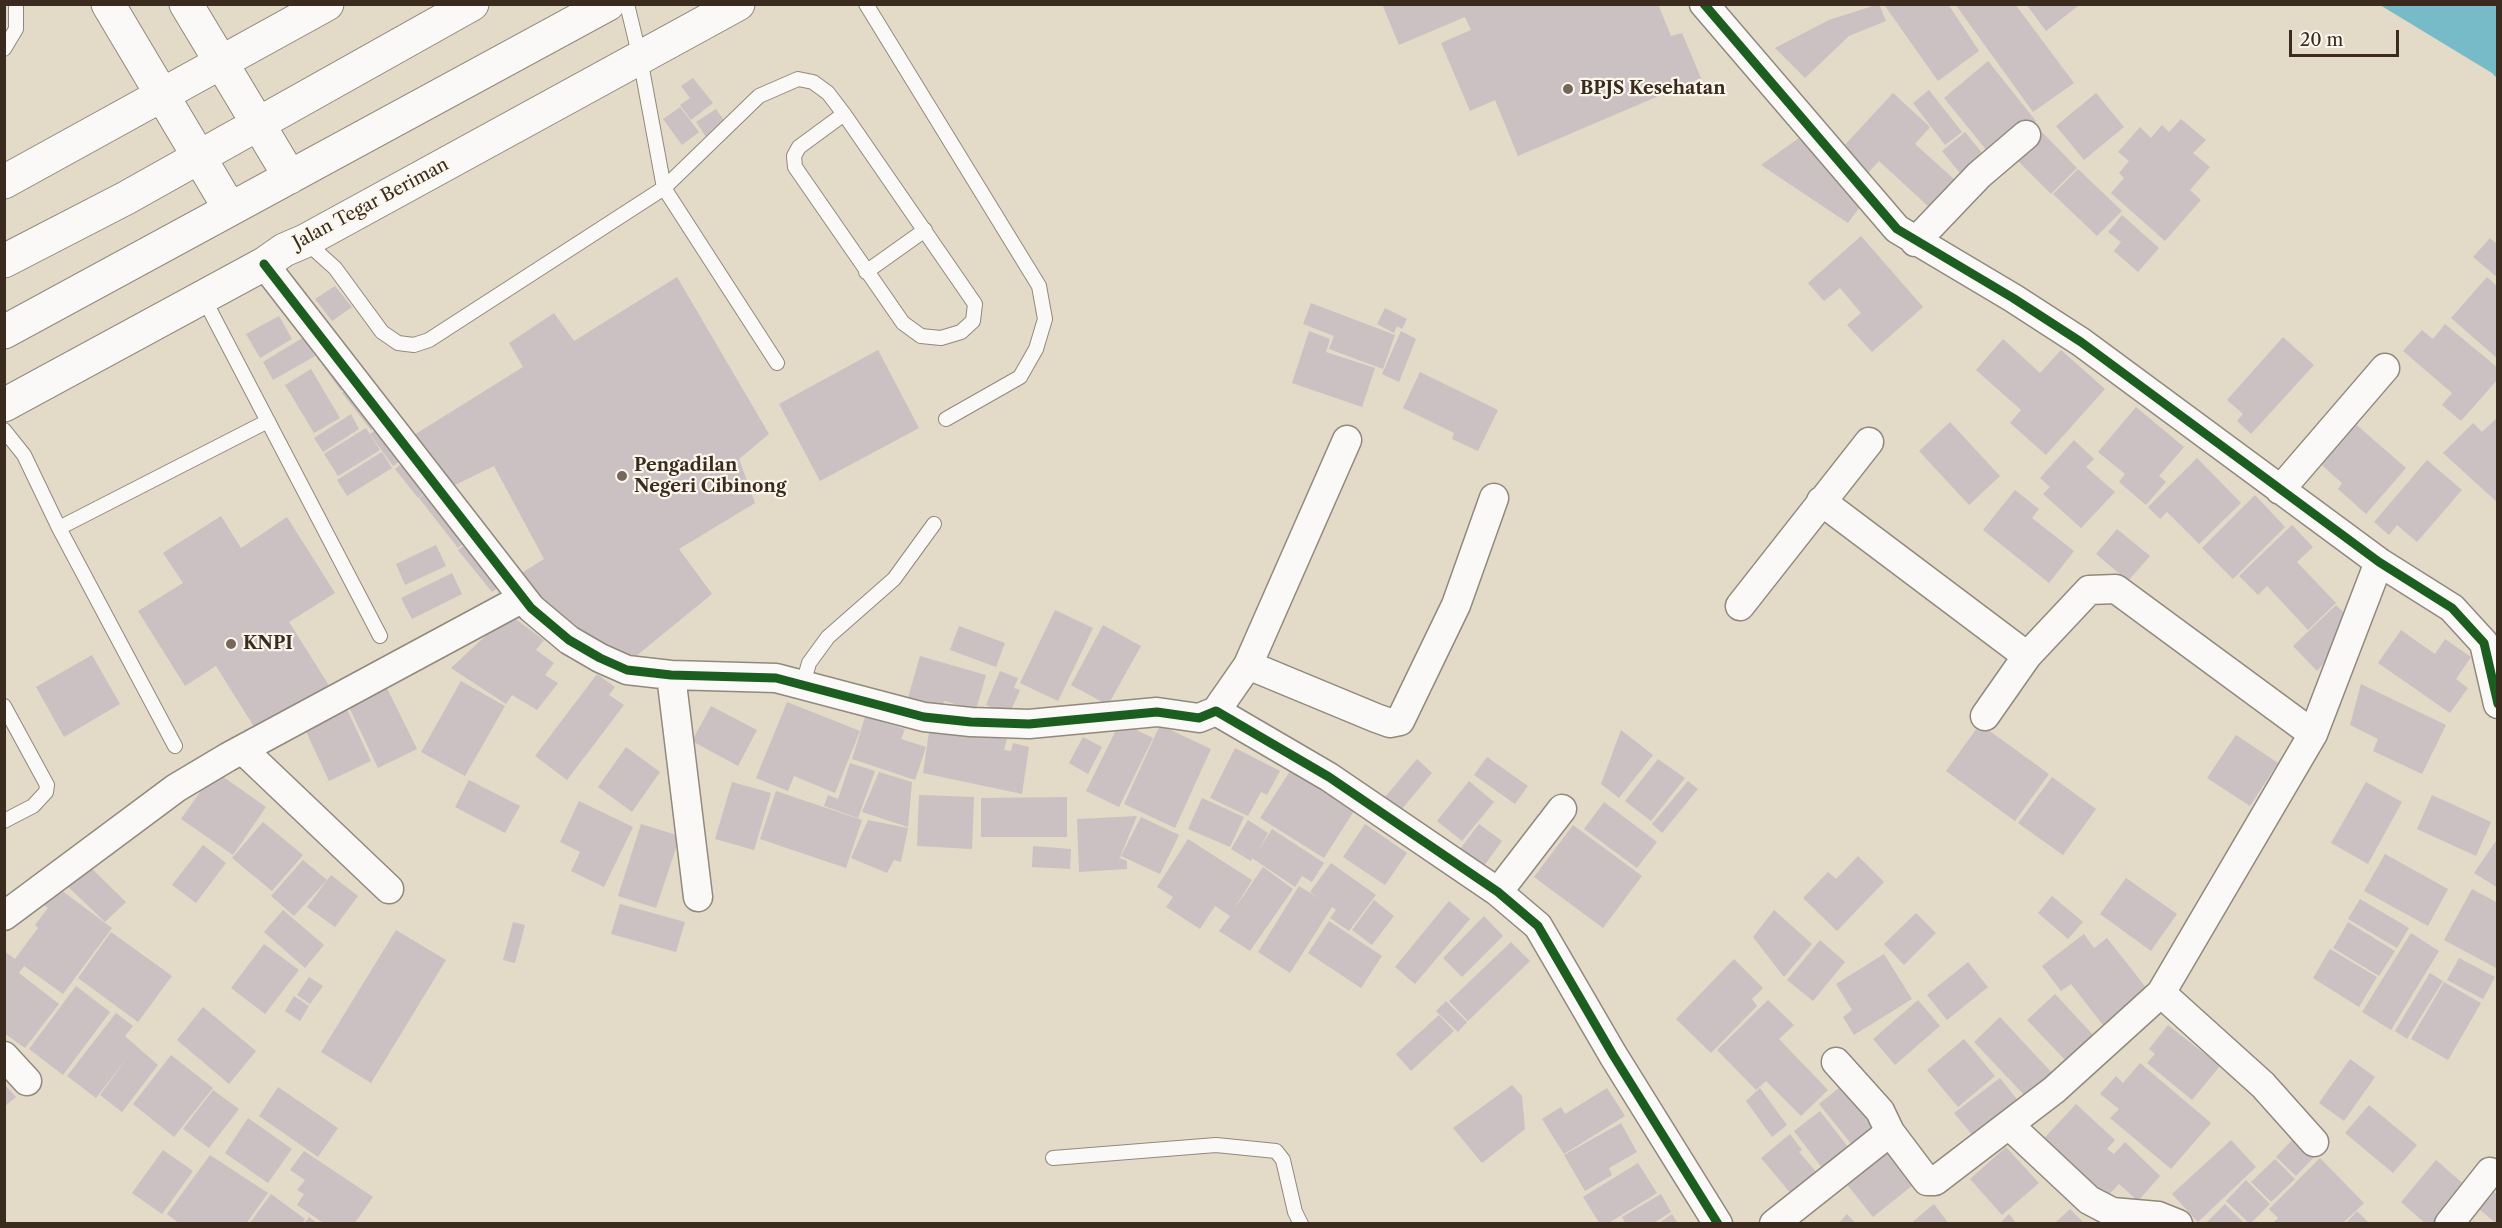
<!DOCTYPE html>
<style>
body{margin:0}
#map{position:relative;width:2502px;height:1228px;overflow:hidden;background:#e3dac7;font-family:"Libre Caslon Text",serif}
canvas{display:block}
.frame{position:absolute;inset:0;border:6px solid #3b2a1e;pointer-events:none}
.scale{position:absolute;left:2289px;top:30px;width:110px;height:27px;box-sizing:border-box;border:3px solid #3b2a1e;border-top:0;padding-left:8px;font-size:18px;line-height:21px;white-space:nowrap;color:#3b2a1e;-webkit-text-stroke:4px #fbf7ec;paint-order:stroke}
</style>
<div id="map">
<canvas width="2502" height="1228"></canvas>
<div class="frame"></div>
<div class="scale">20 m</div>
</div>
<script>
const ctx = document.querySelector('canvas').getContext('2d');
ctx.lineJoin = 'round';
function fill(path, color) { ctx.fillStyle = color; ctx.fill(path, 'evenodd'); }
const shape = rows => new Path2D(rows.map(r => 'M' + r).join(''));
function stroke(path, color, width, dash) { ctx.strokeStyle = color; ctx.lineWidth = width; ctx.lineCap = dash ? 'butt' : 'round'; ctx.setLineDash(dash || []); ctx.stroke(path); }
function label(font, color, halo, rows, align = 'center') {
  ctx.font = font + ' "Libre Caslon Text",serif'; ctx.lineWidth = 4.5; ctx.setLineDash([]); ctx.textBaseline = 'middle'; ctx.strokeStyle = halo; ctx.fillStyle = color; for (const [text, x, y, turn = 0] of rows) {
    ctx.save(); ctx.translate(x, y); ctx.rotate((+turn || 0) * Math.PI / 180); ctx.textAlign = isNaN(turn) ? turn : align; if (halo) ctx.strokeText(text, 0, 0); ctx.fillText(text, 0, 0); ctx.restore();
  }
}
fill(shape([
 [2380,5,2497,5,2497,78,2492,73]
]), '#78bbc8');
fill(shape([
 [1382,4,1658,4,1671,36,1682,33,1701,78,1518,156,1495,100,1470,111,1441,43,1471,30,1465,17,1399,45],
 [1879,4,1886,21,1849,36,1805,78,1775,48,1829,20],
 [1890,4,1948,4,1979,51,1938,81,1885,6],
 [1955,4,2015,4,2074,83,2033,112],
 [2026,4,2076,4,2078,6,2046,31],
 [1988,61,2036,121,1992,157,1944,98],
 [693,78,713,103,691,120,680,105,690,98,681,86],
 [1929,90,1962,132,1945,145,1913,103],
 [1893,93,1930,127,1915,144,1955,180,1930,208,1879,161,1867,174,1842,148],
 [2096,93,2124,127,2084,160,2056,126],
 [680,107,699,132,682,145,663,119],
 [716,109,726,123,706,137,696,122],
 [2181,119,2206,140,2193,153,2210,167,2190,190,2201,200,2165,241,2111,193,2124,178,2119,173,2129,161,2118,152,2140,127,2151,138,2162,125,2169,132],
 [2041,131,2077,168,2051,194,2014,157],
 [1965,132,1987,159,1964,178,1942,151],
 [1799,138,1830,165,1862,204,1848,223,1761,165],
 [2078,169,2122,211,2097,236,2053,194],
 [2122,215,2159,248,2138,272,2114,251,2121,242,2108,232],
 [1861,236,1923,307,1872,352,1847,325,1861,313,1840,288,1824,301,1808,283],
 [2490,238,2498,245,2498,278,2473,257],
 [677,277,769,434,739,459,755,503,679,549,712,594,630,661,546,613,520,574,544,559,494,466,451,487,414,435,523,367,509,343,554,313,574,341],
 [2487,277,2498,287,2498,359,2451,318],
 [335,286,352,307,332,321,315,299],
 [1311,303,1395,335,1383,369,1329,349,1334,336,1303,324],
 [1385,308,1407,319,1402,329,1397,326,1394,333,1377,324],
 [279,316,292,339,260,358,246,334],
 [2445,324,2498,368,2498,379,2461,421,2442,405,2452,393,2403,351,2422,330,2433,339],
 [1309,331,1330,339,1326,352,1375,368,1362,407,1292,383],
 [1401,331,1416,339,1399,382,1382,374],
 [304,337,315,356,273,380,263,362],
 [2283,337,2314,365,2251,434,2237,421,2243,414,2227,400],
 [2003,339,2040,373,2061,350,2105,389,2046,455,2010,423,2021,410,1976,370],
 [321,347,350,384,341,391,314,353],
 [878,350,919,428,820,481,779,404],
 [311,369,340,418,314,433,285,385],
 [1420,372,1498,410,1478,451,1452,439,1454,433,1403,408],
 [351,385,381,423,371,430,342,393],
 [2136,407,2184,447,2159,476,2166,482,2146,505,2119,482,2125,474,2098,452],
 [351,414,359,429,323,452,314,438],
 [2498,417,2498,503,2443,453,2473,423,2482,432],
 [2352,421,2406,468,2366,514,2338,489,2342,483,2317,461],
 [1950,422,2000,476,1969,505,1919,451],
 [381,426,404,458,393,466,370,434],
 [366,428,380,450,338,476,324,454],
 [2074,440,2094,459,2086,467,2115,492,2081,528,2043,494,2050,487,2040,478],
 [382,452,392,468,347,496,337,480],
 [2197,458,2241,503,2199,544,2167,512,2160,519,2148,507],
 [407,459,430,488,418,498,395,469],
 [2427,460,2462,490,2417,542,2397,525,2389,535,2374,522],
 [430,489,469,539,458,548,419,498],
 [2015,490,2039,509,2032,518,2074,551,2049,583,1983,530],
 [2255,495,2285,527,2233,579,2202,548],
 [221,516,241,548,287,517,335,593,289,622,333,692,261,738,216,666,185,686,138,611,183,583,163,553],
 [2292,525,2313,547,2297,562,2336,603,2308,630,2267,586,2258,595,2239,576],
 [2117,529,2150,556,2128,581,2096,554],
 [466,544,500,586,492,592,458,550],
 [436,545,446,566,405,585,396,564],
 [452,573,462,594,412,619,401,598],
 [2336,605,2352,621,2344,640,2317,671,2293,646],
 [1055,610,1093,628,1058,701,1020,683],
 [509,614,544,640,536,650,554,663,545,675,558,683,537,710,512,695,506,704,451,668],
 [1103,625,1141,646,1108,705,1071,685],
 [959,626,1005,643,996,667,950,650],
 [2401,630,2435,654,2445,639,2471,657,2456,679,2468,688,2450,713,2378,663],
 [92,655,120,704,64,737,36,687],
 [920,656,986,675,976,710,944,701,941,714,906,705],
 [1000,671,1018,678,1014,688,1020,690,1009,715,986,705],
 [597,674,615,687,609,695,624,705,567,780,535,756],
 [461,681,505,706,465,776,421,752],
 [384,682,417,749,378,768,346,701],
 [2361,684,2446,725,2422,774,2373,751,2378,739,2350,725],
 [787,702,860,731,835,793,794,776,788,791,756,778],
 [345,705,371,761,329,781,303,725],
 [711,706,757,730,738,766,692,741],
 [865,717,905,729,901,739,926,747,915,780,852,759],
 [1120,722,1153,738,1119,807,1086,791],
 [1980,724,2049,774,2015,821,1946,771],
 [1160,725,1211,749,1175,828,1124,804],
 [1621,730,1653,755,1619,798,1601,784],
 [929,732,1007,739,1004,750,1011,751,1013,743,1029,747,1022,794,923,773],
 [2236,735,2278,763,2250,806,2207,778],
 [1083,737,1102,747,1088,774,1069,763],
 [626,747,660,772,632,812,598,787],
 [1235,748,1280,771,1267,795,1261,792,1248,816,1210,798],
 [1487,757,1528,786,1515,804,1474,775],
 [1417,759,1432,773,1396,816,1380,803],
 [1658,759,1685,778,1651,821,1625,801],
 [850,763,875,771,858,818,824,806,828,795,838,799],
 [215,771,266,807,233,855,181,819],
 [1290,771,1354,811,1324,858,1260,818],
 [879,772,912,782,908,827,862,812],
 [2052,777,2096,809,2063,855,2018,823],
 [469,780,520,806,505,833,455,807],
 [1469,781,1494,802,1462,841,1437,821],
 [1688,781,1698,789,1662,833,1652,824],
 [732,782,771,793,754,850,715,839],
 [2366,782,2402,802,2368,864,2331,843],
 [776,791,862,820,846,868,760,839],
 [919,795,974,797,972,849,917,846],
 [2432,795,2491,822,2476,856,2417,829],
 [1067,797,1067,837,981,837,981,798],
 [1202,798,1244,817,1230,847,1188,829],
 [579,801,633,827,604,887,571,871,580,852,560,842],
 [1604,802,1657,842,1637,868,1584,829],
 [1137,816,1118,862,1120,858,1127,861,1127,869,1079,872,1077,819],
 [1141,817,1179,835,1160,874,1121,856],
 [868,820,908,828,901,862,894,860,887,873,851,858],
 [1248,820,1268,833,1258,851,1272,829,1324,863,1312,882,1302,876,1295,887,1252,858,1251,861,1231,849],
 [263,822,303,855,272,891,232,858],
 [641,824,680,836,656,908,618,896],
 [1365,824,1407,853,1385,885,1343,857],
 [1479,824,1502,841,1481,870,1457,853],
 [1573,825,1642,876,1603,928,1534,877],
 [2498,838,2498,888,2474,873],
 [1188,839,1252,880,1233,911,1263,867,1293,889,1250,951,1219,931,1230,916,1215,906,1200,929,1166,907,1173,897,1157,887],
 [203,845,226,863,196,903,172,885],
 [1033,846,1071,849,1070,869,1032,867],
 [2385,854,2448,889,2428,926,2364,891],
 [1858,856,1884,882,1837,931,1803,898,1828,872,1836,879],
 [82,859,126,902,105,922,61,880],
 [303,860,327,880,294,916,271,896],
 [1331,863,1376,895,1349,931,1330,918,1336,910,1332,907,1290,973,1258,952,1299,886,1320,899,1310,892],
 [331,875,358,896,335,927,307,907],
 [2126,878,2177,914,2151,951,2100,914],
 [53,884,112,928,63,994,24,966,19,973,59,1004,25,1048,4,1033,4,951,15,959,38,928,35,925,48,908,39,902],
 [2472,889,2498,903,2498,969,2444,940],
 [2052,896,2083,922,2068,939,2038,913],
 [2360,899,2409,928,2397,948,2348,919],
 [1374,900,1394,916,1372,945,1352,930],
 [1449,901,1470,919,1415,984,1395,967],
 [620,904,685,922,676,952,611,934],
 [283,910,324,945,305,968,264,932],
 [1774,910,1812,944,1784,977,1753,937],
 [1916,913,1936,933,1904,965,1884,944],
 [1484,916,1503,936,1462,977,1443,958],
 [1329,921,1382,956,1361,988,1308,953],
 [513,922,525,925,515,963,503,960],
 [2348,922,2395,951,2379,976,2333,948],
 [396,930,446,960,371,1083,321,1052],
 [111,932,172,976,138,1022,78,978],
 [2411,933,2439,951,2391,1030,2362,1012],
 [2084,934,2094,948,2107,938,2151,994,2106,1029,2071,984,2061,991,2042,966],
 [1820,940,1845,962,1813,1001,1787,980],
 [1511,942,1530,961,1468,1021,1449,1001],
 [264,944,299,970,265,1014,231,988],
 [2330,949,2377,977,2359,1007,2313,978],
 [1884,954,1912,999,1854,1035,1843,1017,1852,1010,1836,984],
 [2459,958,2495,977,2483,999,2447,980],
 [1734,959,1763,988,1752,999,1757,1006,1711,1053,1676,1019],
 [1968,962,1988,987,1947,1020,1927,995],
 [2430,973,2443,981,2407,1039,2395,1031],
 [309,977,323,986,310,1004,297,995],
 [2444,982,2481,1003,2448,1060,2411,1039],
 [76,986,110,1012,63,1075,29,1049],
 [2055,994,2096,1038,2069,1064,2027,1020],
 [294,996,309,1006,300,1021,285,1011],
 [1768,1000,1794,1025,1779,1039,1828,1090,1801,1116,1766,1081,1756,1090,1717,1050],
 [1918,1000,1940,1026,1895,1065,1873,1039],
 [1446,1001,1467,1022,1458,1032,1436,1011],
 [203,1007,256,1051,229,1084,177,1040],
 [116,1013,133,1026,125,1036,158,1065,122,1112,100,1095,130,1054,96,1098,67,1076],
 [1439,1015,1454,1031,1411,1071,1396,1054],
 [2000,1017,2053,1074,2027,1098,1974,1042],
 [2168,1025,2220,1066,2192,1100,2147,1063,2155,1054,2149,1049],
 [1964,1039,1995,1076,1958,1107,1927,1070],
 [171,1055,213,1088,174,1137,133,1104],
 [2350,1059,2375,1077,2344,1121,2319,1103],
 [2140,1063,2211,1123,2171,1169,2110,1118,2119,1109,2100,1094,2116,1076,2123,1083],
 [2000,1078,2019,1102,1974,1137,1954,1113],
 [1845,1083,1883,1130,1857,1151,1819,1104],
 [4,1084,16,1097,4,1107],
 [1512,1085,1522,1096,1525,1129,1482,1163,1453,1128],
 [278,1087,338,1128,318,1157,259,1116],
 [1607,1088,1625,1116,1564,1154,1542,1119,1561,1107,1565,1114],
 [1760,1088,1787,1125,1772,1137,1746,1101],
 [213,1090,239,1109,209,1148,183,1129],
 [2076,1104,2115,1140,2107,1149,2114,1154,2125,1142,2160,1176,2138,1201,2119,1184,2103,1201,2036,1147],
 [2369,1105,2417,1145,2393,1173,2345,1133],
 [1820,1111,1848,1147,1822,1168,1794,1131],
 [248,1118,292,1149,268,1183,225,1153],
 [1621,1123,1637,1152,1609,1168,1612,1175,1585,1191,1564,1155],
 [1790,1134,1802,1150,1799,1152,1824,1181,1798,1202,1761,1158],
 [2295,1137,2315,1156,2296,1176,2276,1157],
 [2231,1140,2256,1167,2198,1222,2172,1194],
 [1889,1146,1918,1181,1873,1217,1845,1182],
 [2006,1147,2039,1183,2002,1215,1970,1179],
 [163,1150,193,1171,162,1214,132,1193],
 [304,1151,373,1197,354,1224,325,1224,297,1205,304,1194,297,1190,305,1180,290,1170],
 [210,1155,268,1193,246,1224,180,1224,167,1214],
 [2320,1158,2364,1203,2342,1224,2272,1224,2278,1218,2269,1209],
 [2275,1159,2295,1179,2271,1202,2251,1182],
 [2436,1160,2467,1187,2435,1224,2426,1224,2401,1202],
 [1638,1163,1657,1193,1607,1224,1600,1224,1583,1197],
 [2246,1180,2270,1204,2250,1224,2226,1201],
 [2494,1192,2498,1195,2497,1224,2479,1209],
 [271,1194,305,1219,302,1224,249,1224],
 [1661,1194,1671,1212,1652,1224,1626,1224,1622,1217],
 [1934,1204,1949,1224,1910,1224],
 [2225,1204,2245,1224,2205,1224],
 [2070,1209,2085,1224,2054,1224],
 [2357,1211,2370,1224,2345,1224],
 [1672,1214,1678,1224,1658,1224],
 [1847,1214,1856,1224,1838,1224],
 [2009,1214,2017,1224,1999,1224],
 [309,1217,318,1224,304,1224]
]), '#cbc1c2');
const service = shape([
 [627,4,640,58,664,188],
 [866,4,1039,286,1045,319,1036,349,1020,377,946,419],
 [4,49,16,29,16,4],
 [664,188,759,96,798,79,813,82,828,93,844,114,975,304,973,321,961,332,941,338,921,336,903,323,795,167,794,156,799,147,844,114],
 [305,241,335,268,382,332,398,343,414,345,429,340,664,188,777,363],
 [866,272,925,230],
 [203,297,380,636],
 [4,430,24,455,59,528,175,746],
 [59,528,268,421],
 [803,684,809,663,828,637,894,579,934,524],
 [4,706,47,785,46,792,33,806,4,821],
 [1053,1158,1216,1145,1276,1151,1283,1160,1295,1212,1301,1224]
]);
const minor = shape([
 [1704,4,1897,229,2013,298,2081,342,2379,562,2452,608,2484,643,2498,704],
 [1915,242,1979,175,2026,135],
 [264,264,531,608,569,640,600,658,627,670,671,675,776,678,924,717,971,722,1029,724,1157,712,1199,718,1216,711,1329,777,1498,892,1538,926,1613,1055,1718,1224],
 [2280,490,2385,368],
 [1821,501,2027,656,2089,590,2116,589,2313,734],
 [1740,606,1869,442],
 [1248,665,1376,718,1390,723,1400,721,1456,605,1494,498],
 [671,675,698,897],
 [1216,711,1248,665,1347,440],
 [1985,716,2027,656],
 [243,750,389,889],
 [1498,892,1562,809],
 [4,916,176,788,228,757,523,598],
 [2161,993,2263,1085,2314,1142],
 [4,1056,27,1081],
 [2009,1125,2089,1200,2112,1212,2158,1216,2178,1224],
 [1890,1132,1927,1181,1935,1181,2054,1090,2161,993,2313,734,2379,562],
 [1774,1224,1890,1132,1880,1111,1836,1062],
 [2449,1224,2490,1172]
]);
const primary = shape([
 [108,4,230,209],
 [186,4,290,177],
 [4,182,327,4],
 [4,261,126,198,472,4],
 [4,332,608,4],
 [4,405,264,264,284,250,305,241,738,4]
]);
stroke(service, '#90897d', 16);
stroke(minor, '#90897d', 31);
stroke(primary, '#90897d', 35);
stroke(service, '#fbf9f7', 14);
stroke(minor, '#fbf9f7', 28);
stroke(primary, '#fbf9f7', 33);
stroke(shape([
 [1704,4,1897,229,2013,298,2081,342,2379,562,2452,608,2484,643,2498,704],
 [264,264,531,608,569,640,600,658,627,670,671,675,776,678,924,717,971,722,1029,724,1157,712,1199,718,1216,711,1329,777,1498,892,1538,926,1613,1055,1718,1224]
]), '#1b5e20', 9);
for (const [x, y, r, color] of [
 [1568,89,6,"#766859"],
 [622,476,6,"#766859"],
 [231,644,6,"#766859"]
]) { const dot = new Path2D(); dot.arc(x, y, r, 0, 2 * Math.PI); ctx.fillStyle = color; ctx.fill(dot); stroke(dot, '#fbf7ec', 2); }
label('bold 18px', '#3b2a1e', '#fbf7ec', [
 ["BPJS Kesehatan",1580,89],
 ["Pengadilan",634,466],
 ["Negeri Cibinong",634,487],
 ["KNPI",243,644]
], 'left');
label('18px', '#3b2a1e', '#fbf7ec', [
 ["Jalan Tegar Beriman",371,204,-28]
]);
</script>
